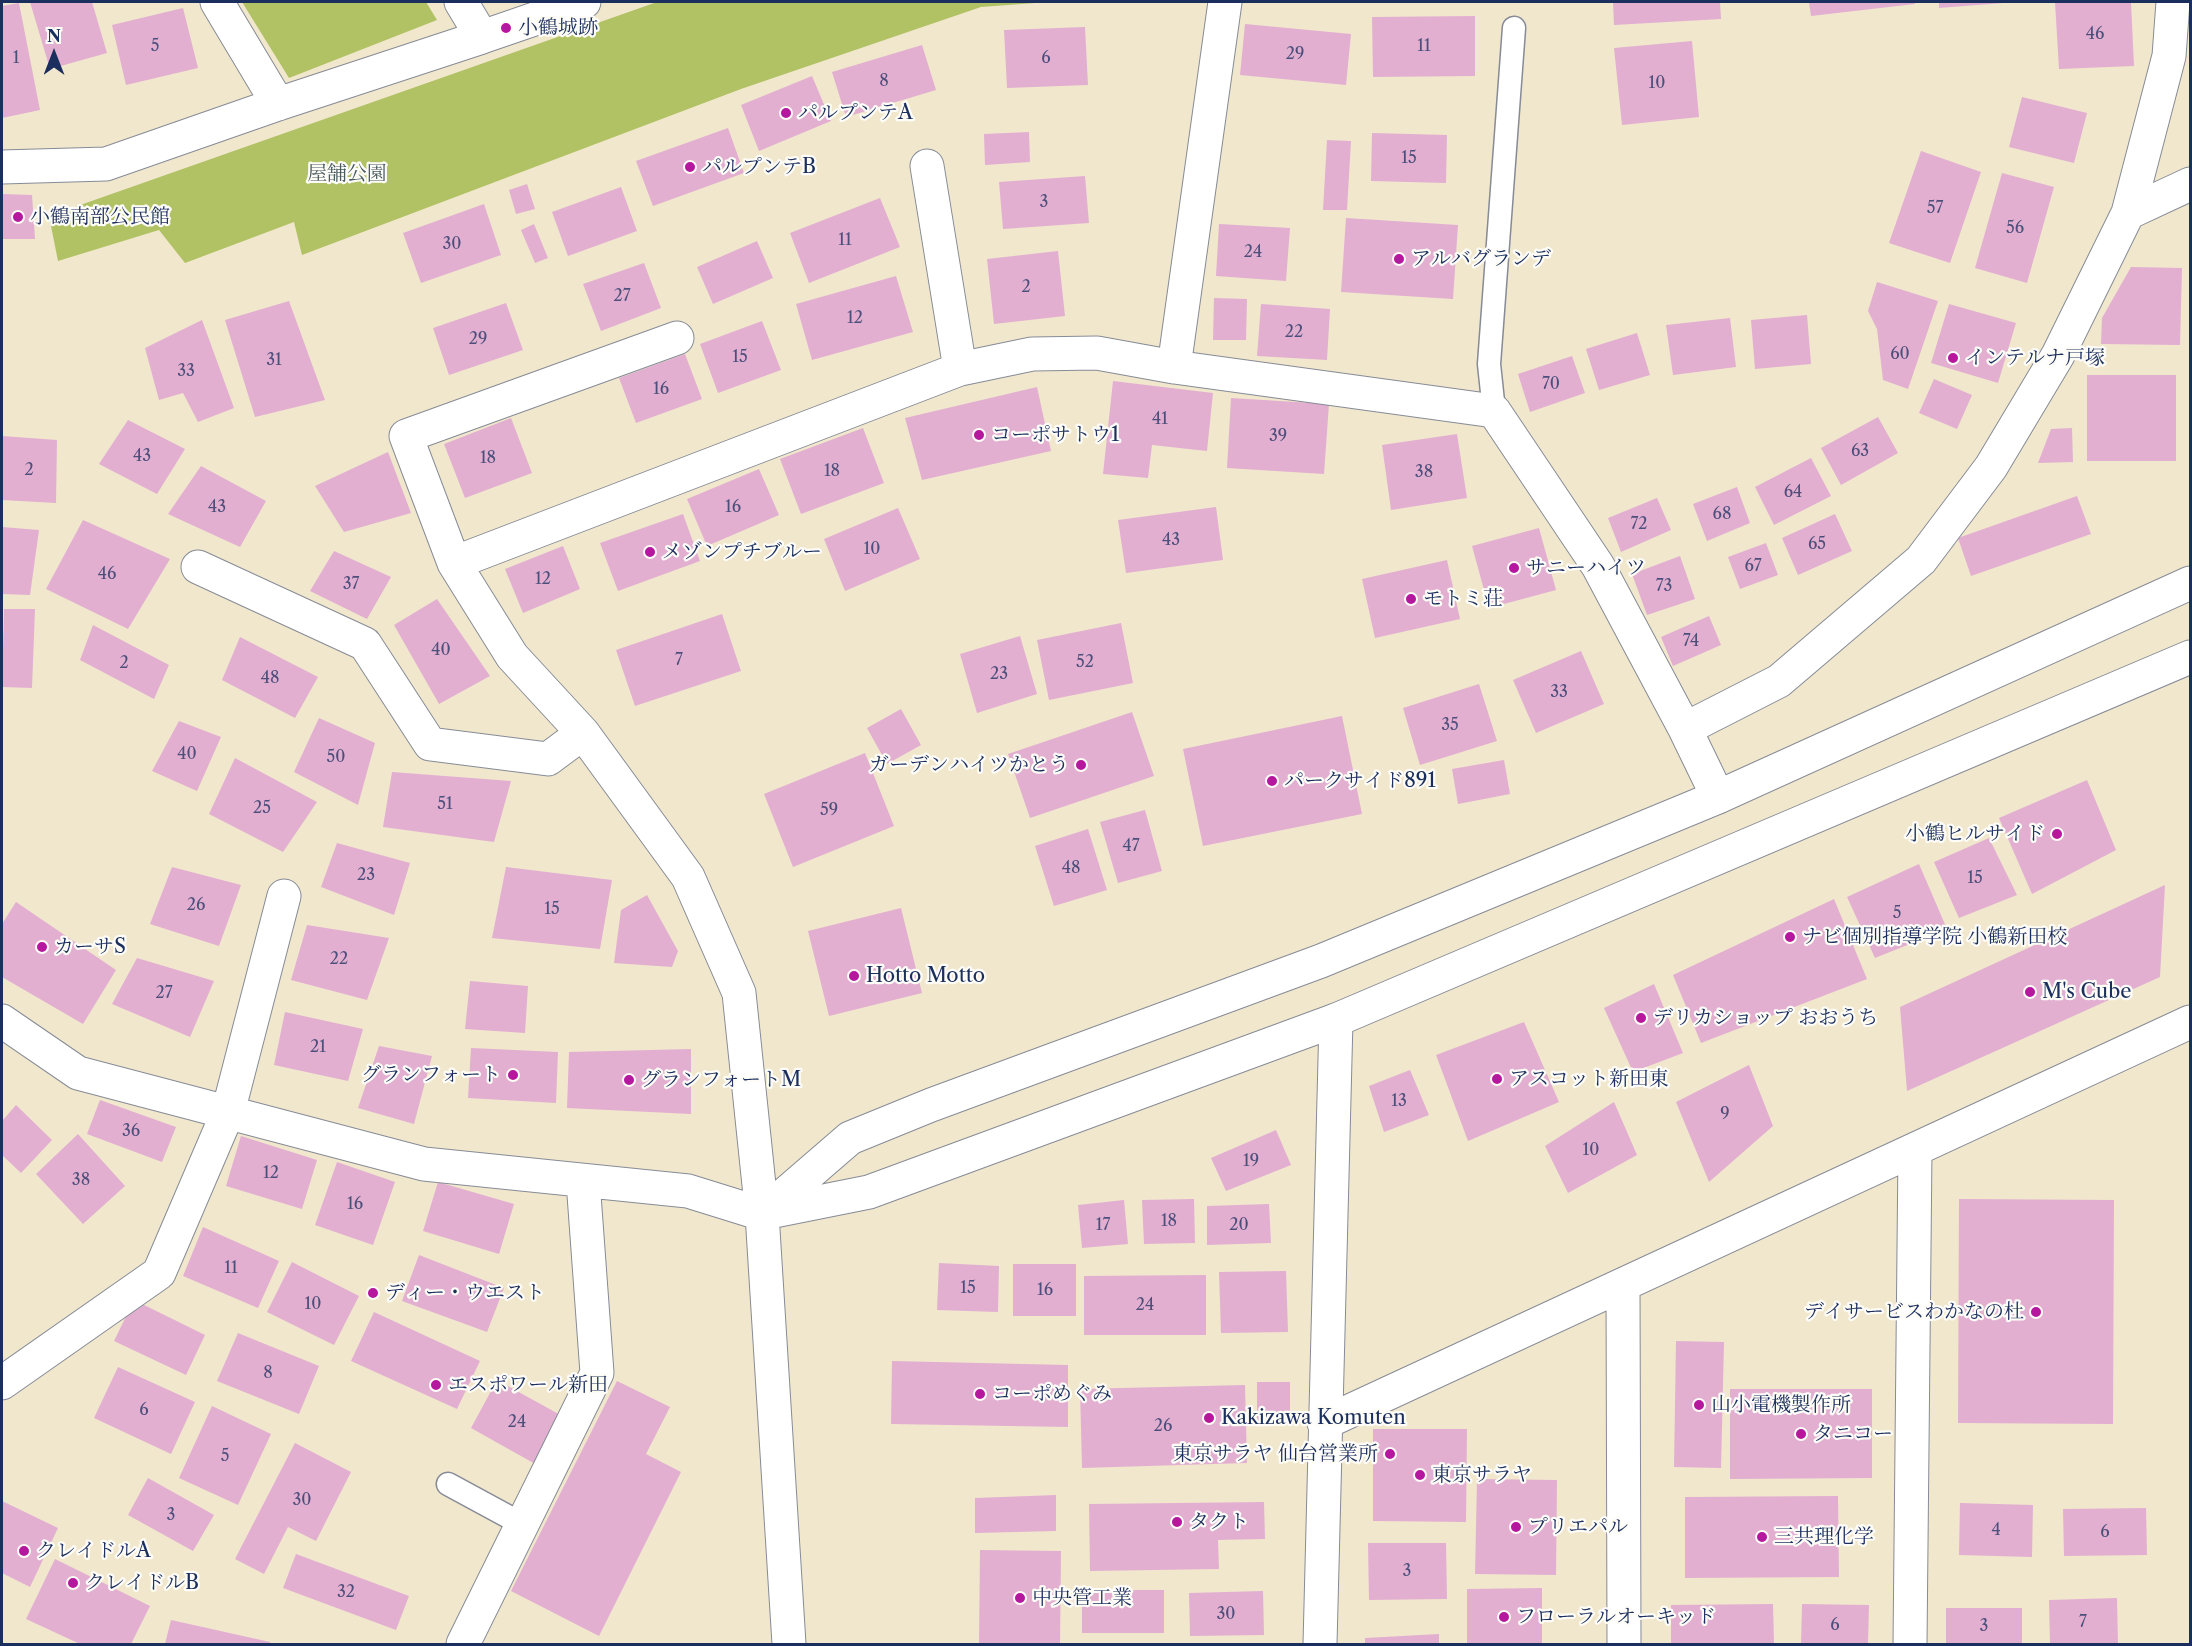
<!DOCTYPE html>
<meta charset="utf-8">
<style>
body{margin:0}
#map{position:relative;width:2192px;height:1646px;overflow:hidden;background:#f1e7cd;font-family:"Libre Caslon Text",serif}
canvas{display:block}
.frame{position:absolute;inset:0;border:3px solid #1b2f5e;pointer-events:none}
.north{position:absolute;left:24px;top:24px;width:60px;height:60px;-webkit-text-stroke:4px #fdfcf7;paint-order:stroke;rotate:0deg;font-size:16px;font-weight:700;line-height:24px;text-align:center;color:#1b2f5e}
.north::after{content:'';display:block;margin:auto;width:21px;height:27px;background:#1b2f5e;clip-path:polygon(50% 0,100% 100%,50% 72%,0 100%)}
</style>
<div id="map">
<canvas width="2192" height="1646"></canvas>
<div class="frame"></div>
<div class="north">N</div>
</div>
<script>
const ctx = document.querySelector('canvas').getContext('2d');
ctx.lineJoin = 'round';
function fill(path, color) { ctx.fillStyle = color; ctx.fill(path, 'evenodd'); }
const shape = rows => new Path2D(rows.map(r => 'M' + r).join(''));
function stroke(path, color, width, dash) { ctx.strokeStyle = color; ctx.lineWidth = width; ctx.lineCap = dash ? 'butt' : 'round'; ctx.setLineDash(dash || []); ctx.stroke(path); }
function label(font, color, halo, rows, align = 'center') {
  ctx.font = font + ' "Libre Caslon Text","Noto Serif JP",serif'; ctx.lineWidth = 4.5; ctx.setLineDash([]); ctx.textBaseline = 'middle'; ctx.strokeStyle = halo; ctx.fillStyle = color; for (const [text, x, y, turn = 0] of rows) {
    ctx.save(); ctx.translate(x, y); ctx.rotate((+turn || 0) * Math.PI / 180); ctx.textAlign = isNaN(turn) ? turn : align; if (halo) ctx.strokeText(text, 0, 0); ctx.fillText(text, 0, 0); ctx.restore();
  }
}
fill(shape([
 [242,2,426,2,437,20,289,78],
 [657,2,1049,2,981,7,741,89,302,255,294,222,185,263,159,230,58,261,49,216]
]), '#b1c265');
fill(shape([
 [30,2,92,2,107,53,50,69],
 [1613,2,1720,2,1721,19,1614,25],
 [1809,2,1915,2,1915,4,1811,16],
 [1939,2,2003,2,2003,3,1939,8],
 [2055,2,2131,2,2134,66,2059,69],
 [19,3,40,110,2,118,2,6],
 [183,8,198,68,126,85,112,25],
 [1475,16,1475,76,1373,77,1372,17],
 [1245,24,1351,34,1346,85,1240,75],
 [1085,27,1088,85,1007,88,1004,30],
 [1692,41,1699,117,1622,125,1614,48],
 [922,45,936,90,846,117,832,72],
 [812,76,831,121,759,151,741,105],
 [2022,97,2087,113,2074,163,2009,147],
 [728,128,744,173,653,206,636,161],
 [1029,132,1030,162,985,165,984,134],
 [1372,133,1447,135,1446,183,1371,181],
 [1327,140,1351,141,1347,210,1323,210],
 [1921,151,1981,172,1950,263,1889,243],
 [2002,173,2054,187,2027,283,1975,268],
 [1085,176,1089,223,1003,229,999,182],
 [527,184,535,209,516,214,509,190],
 [621,187,637,231,568,256,552,212],
 [2,194,32,195,35,239,2,239],
 [880,198,900,247,809,283,790,233],
 [484,204,501,255,421,283,403,233],
 [1346,218,1458,225,1453,299,1341,292],
 [534,224,548,258,535,263,521,230],
 [1219,224,1290,228,1286,281,1216,276],
 [757,241,773,278,713,304,697,267],
 [1058,251,1065,316,994,324,987,259],
 [644,263,661,308,601,331,583,284],
 [2131,267,2182,268,2180,345,2101,344,2102,318],
 [896,276,913,332,812,360,796,304],
 [1877,282,1938,301,1908,389,1883,380,1877,329,1868,311],
 [1214,298,1247,299,1246,340,1213,340],
 [289,301,325,400,255,417,225,320],
 [506,303,523,350,449,375,433,328],
 [1261,304,1330,309,1327,360,1257,356],
 [1949,304,2016,323,1998,383,1931,363],
 [1807,315,1811,364,1755,369,1751,320],
 [1730,318,1736,367,1673,375,1666,325],
 [202,320,234,408,198,422,183,393,159,400,145,348],
 [762,321,781,370,718,393,700,344],
 [1637,333,1650,375,1599,390,1586,349],
 [685,354,702,399,636,423,619,378],
 [1572,356,1585,393,1530,412,1518,374],
 [2087,375,2176,375,2176,461,2087,461],
 [1934,379,1972,395,1957,429,1919,413],
 [1113,381,1213,393,1207,451,1152,445,1148,478,1103,474],
 [1037,387,1051,451,922,480,905,418],
 [1231,398,1329,404,1324,474,1227,468],
 [1878,417,1898,453,1841,485,1821,448],
 [511,418,532,473,465,498,444,444],
 [128,420,185,449,157,494,99,464],
 [863,428,884,483,801,514,780,459],
 [2072,428,2073,462,2038,463,2051,429],
 [1457,434,1467,498,1391,510,1382,445],
 [2,436,57,440,56,503,2,500],
 [388,452,411,513,344,532,315,486],
 [1811,458,1831,496,1774,525,1755,487],
 [201,466,266,501,240,547,168,514],
 [759,469,779,515,707,546,687,499],
 [1737,487,1750,523,1707,541,1693,504],
 [2077,496,2091,534,1971,576,1958,538],
 [1657,498,1671,530,1621,552,1608,518],
 [1216,507,1223,560,1126,573,1118,520],
 [898,508,920,559,845,591,824,539],
 [683,514,700,561,618,591,600,543],
 [1835,514,1852,551,1798,575,1782,538],
 [83,520,170,559,128,629,46,589],
 [2,527,39,530,30,595,2,594],
 [1539,528,1556,590,1489,608,1472,546],
 [1766,543,1778,575,1740,589,1728,557],
 [563,546,580,589,523,613,505,569],
 [334,551,391,577,367,619,310,591],
 [1680,556,1695,599,1647,615,1632,574],
 [1447,560,1460,619,1375,638,1362,579],
 [437,599,490,676,439,704,394,625],
 [4,609,35,609,32,688,2,687],
 [722,614,741,671,635,706,616,650],
 [1709,616,1721,645,1673,666,1661,637],
 [1121,623,1133,683,1049,700,1037,640],
 [93,625,169,665,154,699,80,660],
 [1020,636,1037,694,977,713,960,654],
 [240,637,318,677,295,718,222,680],
 [1581,651,1604,704,1536,733,1513,680],
 [1479,684,1497,741,1420,765,1403,708],
 [901,709,921,745,887,764,867,728],
 [1132,712,1154,776,1030,818,1008,754],
 [1342,716,1362,814,1203,846,1183,749],
 [319,718,375,743,358,805,294,772],
 [179,721,221,737,197,791,152,771],
 [865,753,894,826,793,867,764,794],
 [235,758,317,802,283,852,209,814],
 [1504,760,1510,794,1458,804,1452,769],
 [392,772,511,781,494,842,383,827],
 [2087,780,2116,850,2032,894,1999,818],
 [1145,810,1162,871,1118,883,1100,822],
 [1088,829,1107,890,1054,906,1035,846],
 [1989,838,2017,895,1959,918,1934,862],
 [337,843,410,863,394,915,321,887],
 [1919,864,1947,929,1875,958,1847,897],
 [172,867,241,885,219,946,150,924],
 [506,867,612,880,600,949,492,938],
 [2165,885,2160,977,1907,1091,1900,1007],
 [647,895,678,951,672,967,614,963,621,910],
 [1834,899,1867,979,1701,1043,1673,975],
 [16,902,116,970,83,1024,2,977,2,924],
 [901,908,922,993,829,1016,808,931],
 [307,925,389,938,367,1000,291,980],
 [137,958,214,981,190,1037,112,1004],
 [470,981,528,986,525,1033,465,1029],
 [1654,984,1683,1053,1633,1072,1604,1008],
 [285,1012,363,1029,348,1081,274,1065],
 [1524,1022,1559,1102,1468,1141,1436,1055],
 [379,1046,432,1056,414,1124,358,1108],
 [471,1048,558,1052,556,1103,468,1098],
 [691,1049,691,1114,567,1108,569,1052],
 [1749,1065,1773,1126,1709,1182,1676,1102],
 [1410,1070,1429,1115,1384,1132,1369,1086],
 [100,1100,176,1127,162,1162,87,1134],
 [1614,1102,1637,1155,1568,1193,1545,1146],
 [16,1105,52,1140,21,1173,2,1155,2,1121],
 [1276,1130,1291,1165,1226,1191,1211,1158],
 [78,1134,125,1186,83,1224,36,1174],
 [241,1136,317,1160,302,1209,226,1186],
 [337,1162,395,1182,373,1245,315,1225],
 [438,1182,514,1204,499,1254,423,1231],
 [1194,1199,1195,1243,1144,1244,1142,1200],
 [1959,1199,2114,1200,2113,1424,1958,1423],
 [1124,1200,1128,1244,1082,1248,1078,1205],
 [1269,1204,1271,1243,1207,1245,1207,1206],
 [203,1227,279,1261,258,1308,183,1276],
 [419,1255,504,1288,487,1332,402,1301],
 [292,1262,359,1296,334,1345,267,1312],
 [939,1263,999,1266,998,1312,937,1310],
 [1013,1264,1076,1264,1076,1316,1013,1316],
 [1286,1271,1288,1332,1221,1333,1219,1272],
 [1206,1275,1206,1335,1084,1335,1084,1276],
 [134,1300,205,1335,186,1375,114,1341],
 [374,1312,480,1361,457,1409,351,1361],
 [238,1333,319,1366,299,1414,217,1381],
 [1676,1341,1724,1342,1721,1468,1674,1467],
 [892,1361,1068,1365,1068,1427,891,1424],
 [118,1367,195,1402,171,1454,94,1418],
 [497,1380,564,1417,537,1465,471,1428],
 [617,1381,670,1407,646,1454,681,1472,599,1636,511,1591],
 [1257,1382,1290,1382,1290,1421,1257,1421],
 [1245,1385,1247,1463,1082,1468,1080,1389],
 [1730,1389,1872,1389,1872,1478,1730,1479],
 [212,1406,271,1434,238,1505,179,1478],
 [1373,1429,1467,1429,1466,1522,1373,1521],
 [295,1443,351,1472,316,1541,288,1527,264,1574,235,1559],
 [148,1478,214,1515,193,1551,128,1515],
 [1477,1479,1557,1480,1556,1575,1475,1574],
 [1056,1495,1056,1531,975,1533,975,1498],
 [1838,1496,1839,1577,1685,1578,1685,1497],
 [2,1501,58,1528,30,1587,2,1573],
 [1264,1502,1265,1539,1218,1540,1219,1569,1090,1571,1089,1504],
 [1960,1503,2033,1505,2032,1557,1959,1555],
 [2146,1508,2147,1555,2064,1556,2063,1509],
 [1368,1543,1446,1543,1447,1599,1369,1600],
 [980,1550,1061,1551,1060,1644,979,1644],
 [296,1554,409,1596,396,1630,283,1588],
 [55,1559,150,1606,131,1644,80,1644,26,1619],
 [1542,1588,1542,1644,1467,1644,1467,1589],
 [1082,1590,1164,1590,1164,1633,1082,1633],
 [1263,1591,1264,1635,1190,1636,1189,1593],
 [2117,1598,2118,1644,2050,1644,2049,1600],
 [1773,1604,1774,1644,1671,1644,1671,1605],
 [1802,1604,1869,1605,1868,1644,1801,1644],
 [1946,1608,2022,1608,2022,1644,1946,1644],
 [171,1620,270,1642,270,1644,165,1644],
 [1439,1634,1439,1644,1365,1644,1365,1638]
]), '#e2afd1');
const service = shape([
 [1494,411,1489,364,1514,28],
 [448,1484,520,1523]
]);
const minor = shape([
 [217,2,278,104],
 [461,2,482,37,584,2],
 [927,166,960,369],
 [2,167,106,164,278,104,482,37],
 [2128,213,2190,184],
 [1174,367,1494,411,1598,566,1685,729],
 [454,563,960,369,1032,354,1097,353,1174,367,1225,2],
 [198,567,365,644,430,744,548,759,583,733],
 [1718,797,1685,729,1779,681,1921,560,1991,467,2058,355,2128,213,2169,56,2173,2],
 [2,1021,78,1073,424,1164,688,1191,762,1214,739,993,688,877,583,733,512,656,454,563,406,436,677,338],
 [1623,1285,1624,1644],
 [2,1383,159,1273,228,1112,284,896],
 [1324,1423,2190,1022],
 [463,1644,597,1373,583,1181],
 [1320,1644,1336,1020],
 [1910,1644,1915,1150]
]);
const tertiary = shape([
 [764,1213,869,1192,1336,1020,2190,657],
 [762,1214,850,1138,931,1105,1321,961,1718,797,2190,583],
 [762,1214,789,1644]
]);
stroke(service, '#868b96', 25);
stroke(minor, '#868b96', 35);
stroke(tertiary, '#868b96', 35);
stroke(service, '#fff', 22);
stroke(minor, '#fff', 33);
stroke(tertiary, '#fff', 33);
for (const [x, y, r, color] of [
 [506,28,6,"#b5179e"],
 [786,113,6,"#b5179e"],
 [690,167,6,"#b5179e"],
 [18,217,6,"#b5179e"],
 [1399,259,6,"#b5179e"],
 [1953,358,6,"#b5179e"],
 [979,435,6,"#b5179e"],
 [650,552,6,"#b5179e"],
 [1514,568,6,"#b5179e"],
 [1411,599,6,"#b5179e"],
 [1081,765,6,"#b5179e"],
 [1272,781,6,"#b5179e"],
 [2057,834,6,"#b5179e"],
 [1790,937,6,"#b5179e"],
 [42,947,6,"#b5179e"],
 [854,976,6,"#b5179e"],
 [2030,992,6,"#b5179e"],
 [1641,1018,6,"#b5179e"],
 [513,1075,6,"#b5179e"],
 [1497,1079,6,"#b5179e"],
 [629,1080,6,"#b5179e"],
 [373,1293,6,"#b5179e"],
 [2036,1312,6,"#b5179e"],
 [436,1385,6,"#b5179e"],
 [980,1394,6,"#b5179e"],
 [1699,1405,6,"#b5179e"],
 [1209,1418,6,"#b5179e"],
 [1801,1434,6,"#b5179e"],
 [1390,1454,6,"#b5179e"],
 [1420,1475,6,"#b5179e"],
 [1177,1522,6,"#b5179e"],
 [1516,1527,6,"#b5179e"],
 [1762,1537,6,"#b5179e"],
 [24,1551,6,"#b5179e"],
 [73,1583,6,"#b5179e"],
 [1020,1598,6,"#b5179e"],
 [1504,1617,6,"#b5179e"]
]) { const dot = new Path2D(); dot.arc(x, y, r, 0, 2 * Math.PI); ctx.fillStyle = color; ctx.fill(dot); stroke(dot, '#fdfcf7', 2); }
label('16px', '#4d4f7b', null, [
 ["46",2095,34],
 ["5",155,46],
 ["11",1424,46],
 ["29",1295,54],
 ["1",16,58],
 ["6",1046,58],
 ["8",884,81],
 ["10",1657,83],
 ["15",1409,158],
 ["3",1044,202],
 ["57",1935,208],
 ["56",2015,228],
 ["11",845,240],
 ["30",452,244],
 ["24",1253,252],
 ["2",1026,287],
 ["27",622,296],
 ["12",855,318],
 ["22",1294,332],
 ["29",478,339],
 ["60",1900,354],
 ["15",740,357],
 ["31",274,360],
 ["33",186,371],
 ["70",1551,384],
 ["16",661,389],
 ["41",1160,419],
 ["39",1278,436],
 ["63",1860,451],
 ["43",142,456],
 ["18",488,458],
 ["2",29,470],
 ["18",832,471],
 ["38",1424,472],
 ["64",1793,492],
 ["43",217,507],
 ["16",733,507],
 ["68",1722,514],
 ["72",1639,524],
 ["43",1171,540],
 ["65",1817,544],
 ["10",872,549],
 ["67",1753,566],
 ["46",107,574],
 ["12",543,579],
 ["37",351,584],
 ["73",1664,586],
 ["74",1691,641],
 ["40",441,650],
 ["7",679,660],
 ["52",1085,662],
 ["2",124,663],
 ["23",999,674],
 ["48",270,678],
 ["33",1559,692],
 ["35",1450,725],
 ["40",187,754],
 ["50",336,757],
 ["51",445,804],
 ["25",262,808],
 ["59",829,810],
 ["47",1131,846],
 ["48",1071,868],
 ["23",366,875],
 ["15",1975,878],
 ["26",196,905],
 ["15",552,909],
 ["5",1897,913],
 ["22",339,959],
 ["27",164,993],
 ["21",318,1047],
 ["13",1399,1101],
 ["9",1725,1114],
 ["36",131,1131],
 ["10",1591,1150],
 ["19",1251,1161],
 ["12",271,1173],
 ["38",81,1180],
 ["16",355,1204],
 ["18",1169,1221],
 ["17",1103,1225],
 ["20",1239,1225],
 ["11",231,1268],
 ["15",968,1288],
 ["16",1045,1290],
 ["10",313,1304],
 ["24",1145,1305],
 ["8",268,1373],
 ["6",144,1410],
 ["24",517,1422],
 ["26",1163,1426],
 ["5",225,1456],
 ["30",302,1500],
 ["3",171,1515],
 ["4",1996,1530],
 ["6",2105,1532],
 ["3",1407,1571],
 ["32",346,1592],
 ["30",1226,1614],
 ["7",2083,1622],
 ["6",1835,1625],
 ["3",1984,1626]
]);
label('20px', '#1b2f5e', '#fdfcf7', [
 ["小鶴城跡",518,28],
 ["パルプンテA",798,113],
 ["パルプンテB",702,167],
 ["小鶴南部公民館",30,217],
 ["アルバグランデ",1411,259],
 ["インテルナ戸塚",1965,358],
 ["コーポサトウ1",991,435],
 ["メゾンプチブルー",662,552],
 ["サニーハイツ",1526,568],
 ["モトミ荘",1423,599],
 ["ガーデンハイツかとう",1069,765,"right"],
 ["パークサイド891",1284,781],
 ["小鶴ヒルサイド",2045,834,"right"],
 ["ナビ個別指導学院 小鶴新田校",1802,937],
 ["カーサS",54,947],
 ["Hotto Motto",866,976],
 ["M's Cube",2042,992],
 ["デリカショップ おおうち",1653,1018],
 ["グランフォート",501,1075,"right"],
 ["アスコット新田東",1509,1079],
 ["グランフォートM",641,1080],
 ["ディー・ウエスト",385,1293],
 ["デイサービスわかなの杜",2024,1312,"right"],
 ["エスポワール新田",448,1385],
 ["コーポめぐみ",992,1394],
 ["山小電機製作所",1711,1405],
 ["Kakizawa Komuten",1221,1418],
 ["タニコー",1813,1434],
 ["東京サラヤ 仙台営業所",1378,1454,"right"],
 ["東京サラヤ",1432,1475],
 ["タクト",1189,1522],
 ["プリエパル",1528,1527],
 ["三共理化学",1774,1537],
 ["クレイドルA",36,1551],
 ["クレイドルB",85,1583],
 ["中央管工業",1032,1598],
 ["フローラルオーキッド",1516,1617]
], 'left');
label('20px', '#485b60', '#fdfcf7', [
 ["屋舗公園",347,174]
]);
</script>
